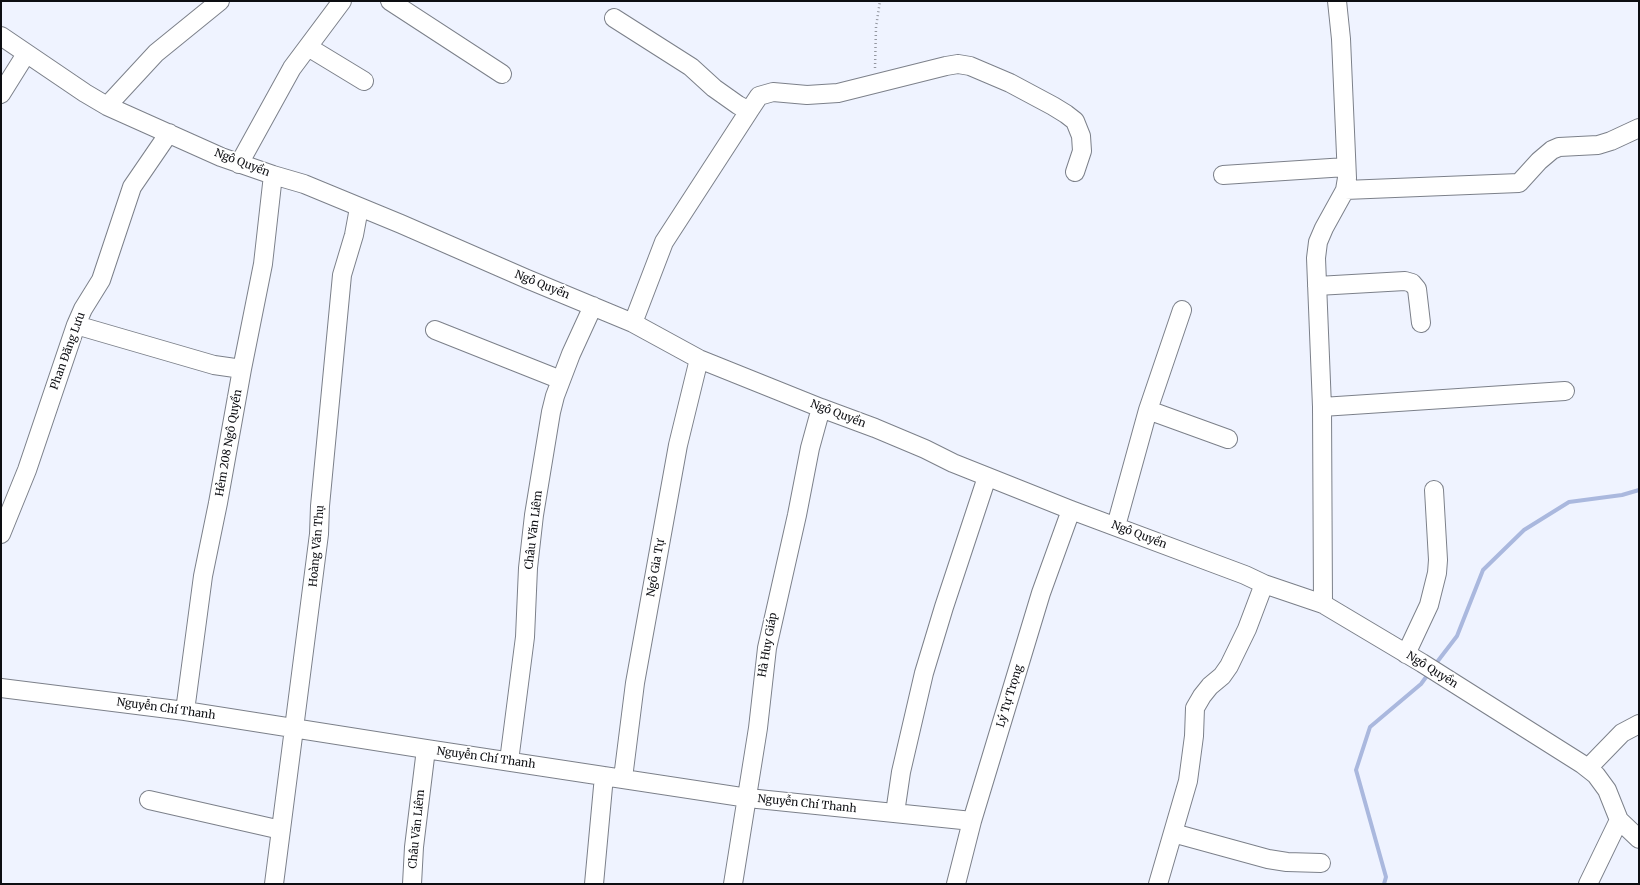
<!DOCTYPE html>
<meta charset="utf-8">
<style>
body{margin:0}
#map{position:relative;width:1640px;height:885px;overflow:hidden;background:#eff3ff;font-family:Merriweather,serif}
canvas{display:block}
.frame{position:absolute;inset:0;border:2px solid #0d0e12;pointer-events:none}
</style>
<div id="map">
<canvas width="1640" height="885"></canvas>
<div class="frame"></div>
</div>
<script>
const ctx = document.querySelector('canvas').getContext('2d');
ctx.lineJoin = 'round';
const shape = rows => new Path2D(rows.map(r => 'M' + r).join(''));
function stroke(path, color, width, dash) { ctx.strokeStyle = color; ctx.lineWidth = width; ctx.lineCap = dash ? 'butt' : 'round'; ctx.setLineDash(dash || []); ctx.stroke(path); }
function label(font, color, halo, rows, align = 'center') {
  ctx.font = font + ' Merriweather,serif'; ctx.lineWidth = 4; ctx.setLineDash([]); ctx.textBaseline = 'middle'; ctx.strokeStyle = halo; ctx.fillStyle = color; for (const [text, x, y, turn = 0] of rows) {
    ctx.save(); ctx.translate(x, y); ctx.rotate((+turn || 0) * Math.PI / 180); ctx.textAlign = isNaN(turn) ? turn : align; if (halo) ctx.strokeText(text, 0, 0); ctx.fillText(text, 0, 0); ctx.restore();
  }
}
stroke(shape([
 [1434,666,1457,636,1483,570,1524,530,1569,502,1622,495,1639,490],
 [1384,884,1386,877,1356,770,1370,727,1421,684,1429,673]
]), '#aab8de', 4);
const minor = shape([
 [390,1,502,74],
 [614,18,691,67,714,88,738,105,749,111,759,96,773,92,807,95,838,93,946,66,958,64,970,66,1010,83,1053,106,1066,114,1075,121,1081,136,1082,151,1075,172],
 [1,36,85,93,107,106,221,157,273,175,304,184,401,224,527,279,633,323,699,359,821,408,875,428,925,449,953,463,1071,510,1245,575,1264,584,1323,604,1422,663,1582,764,1596,775,1607,790,1619,820,1639,839],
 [308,47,364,81],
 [1,94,26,54],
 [107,106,156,53,220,1],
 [239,164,292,68,342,1],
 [1223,175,1346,167],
 [1345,190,1519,183,1539,161,1552,150,1559,147,1598,145,1611,141,1639,128],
 [1317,286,1405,281,1412,283,1417,289,1421,323],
 [633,323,664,242,749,111],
 [76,325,214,365,242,369],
 [435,330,561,380],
 [1322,407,1565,391],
 [1148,410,1228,439],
 [1116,526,1148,410,1182,310],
 [1,534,27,470,76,325,83,309,101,280,132,187,169,133],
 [1323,604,1322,407,1316,258,1318,242,1324,228,1345,190,1347,178,1341,39,1337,1],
 [1406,654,1429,605,1437,573,1438,560,1434,490],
 [1,688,185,711,426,749,748,798,972,821],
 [185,711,203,576,218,503,242,369,263,264,273,175],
 [509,761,525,637,528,568,534,515,551,412,555,396,571,354,593,306],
 [1588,768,1622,733,1639,724],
 [623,778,635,683,678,445,699,359],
 [149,800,281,830],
 [895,813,901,772,924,673,944,607,987,477],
 [1173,833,1268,859,1287,862,1321,863],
 [274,884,319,534,320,506,342,275,354,235,359,208],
 [412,884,414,847,426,749],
 [594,884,604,776],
 [733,884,758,728,767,648,797,515,810,448,821,408],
 [956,884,972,821,1041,593,1071,510],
 [1158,884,1188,781,1194,736,1195,708,1202,696,1210,686,1222,676,1229,666,1247,629,1264,584],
 [1588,884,1619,820]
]);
stroke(minor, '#7c808a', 20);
stroke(shape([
 [875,68,876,27,880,1]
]), '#9497a0', 2.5, [1, 3]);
stroke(minor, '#fff', 18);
label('11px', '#0d0e12', '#fff', [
 ["Ngô Quyền",242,163,21],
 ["Ngô Quyền",542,285,22],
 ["Phan Đăng Lưu",68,351,-70],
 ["Ngô Quyền",838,414,21],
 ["Hẻm 208 Ngô Quyền",229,443,-80],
 ["Châu Văn Liêm",534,530,-83],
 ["Ngô Quyền",1139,535,21],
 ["Hoàng Văn Thụ",317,546,-85],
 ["Ngô Gia Tự",656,568,-80],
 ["Hà Huy Giáp",768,645,-80],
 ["Ngô Quyền",1432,670,32],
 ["Lý Tự Trọng",1010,696,-73],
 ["Nguyễn Chí Thanh",166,709,8],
 ["Nguyễn Chí Thanh",486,758,8],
 ["Nguyễn Chí Thanh",807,804,6],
 ["Châu Văn Liêm",417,829,-84]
]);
</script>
